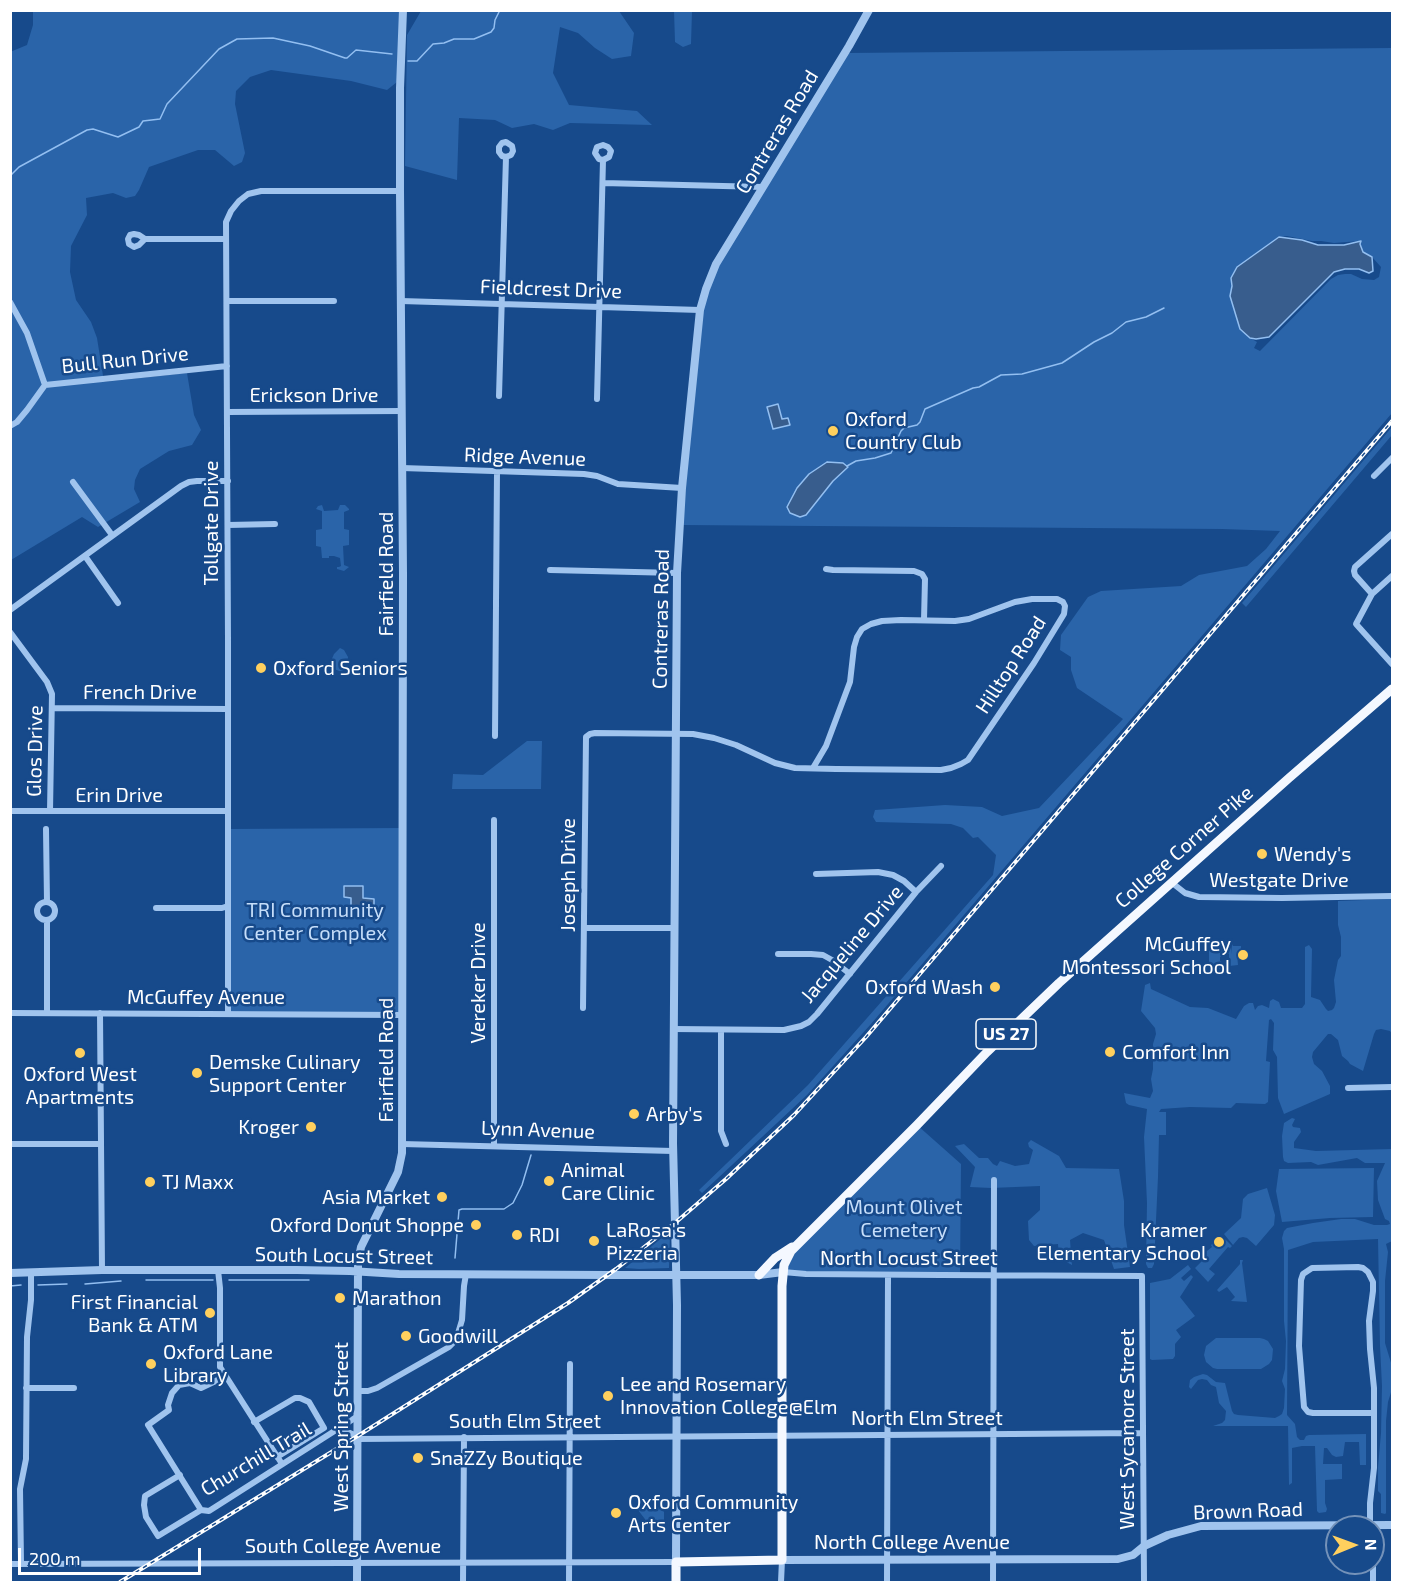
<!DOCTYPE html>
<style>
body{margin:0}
#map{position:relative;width:1403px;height:1593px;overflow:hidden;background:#174a8b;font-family:"Exo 2",sans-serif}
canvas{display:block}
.frame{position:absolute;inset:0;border:12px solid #fff;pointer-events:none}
.north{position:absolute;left:1325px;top:1515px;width:60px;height:60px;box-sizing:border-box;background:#174a8b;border:2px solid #7492b9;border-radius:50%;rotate:89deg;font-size:16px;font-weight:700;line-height:24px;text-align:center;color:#fff}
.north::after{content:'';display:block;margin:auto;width:21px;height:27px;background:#ffd05e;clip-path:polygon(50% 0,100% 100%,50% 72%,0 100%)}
.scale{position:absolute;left:18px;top:1548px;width:183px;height:27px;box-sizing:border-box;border:3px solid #fff;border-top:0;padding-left:8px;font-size:18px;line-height:21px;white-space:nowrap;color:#fff;-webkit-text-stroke:4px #174a8b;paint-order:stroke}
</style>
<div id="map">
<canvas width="1403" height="1593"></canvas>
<div class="frame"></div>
<div class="north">N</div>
<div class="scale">200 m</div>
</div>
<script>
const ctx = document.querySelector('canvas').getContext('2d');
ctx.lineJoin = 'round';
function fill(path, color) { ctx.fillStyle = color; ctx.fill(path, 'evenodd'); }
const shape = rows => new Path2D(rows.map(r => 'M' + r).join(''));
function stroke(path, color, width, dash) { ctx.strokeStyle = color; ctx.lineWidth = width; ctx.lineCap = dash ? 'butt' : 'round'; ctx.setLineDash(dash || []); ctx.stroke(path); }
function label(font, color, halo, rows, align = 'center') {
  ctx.font = font + ' "Exo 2",sans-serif'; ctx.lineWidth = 5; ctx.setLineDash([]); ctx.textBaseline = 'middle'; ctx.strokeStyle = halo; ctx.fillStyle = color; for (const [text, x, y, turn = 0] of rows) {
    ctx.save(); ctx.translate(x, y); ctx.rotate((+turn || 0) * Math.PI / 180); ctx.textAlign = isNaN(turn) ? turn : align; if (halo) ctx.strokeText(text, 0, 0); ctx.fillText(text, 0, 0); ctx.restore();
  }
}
fill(shape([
 [33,11,400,11,400,51,397,63,397,82,387,90,351,81,271,70,250,77,236,91,235,104,245,153,242,162,234,166,215,150,198,150,149,167,139,190,135,196,126,198,113,193,86,198,87,215,71,246,70,272,76,300,91,322,97,338,104,382,187,373,194,415,201,430,192,445,169,451,140,469,135,480,134,489,140,502,98,527,82,517,11,560,10,52,27,45,33,25],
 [421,11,619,11,634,33,631,56,612,59,595,48,578,33,560,27,553,73,569,105,637,111,652,125,570,123,553,130,534,124,512,128,495,120,459,118,457,180,405,166,407,35],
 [674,11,692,11,691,44,683,47,675,42],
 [1392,48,1392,413,871,1024,807,1095,702,1193,699,1190,808,1085,993,875,996,855,978,837,973,838,963,828,951,824,876,822,873,817,875,810,945,805,982,807,1002,816,1039,808,1123,719,1077,688,1071,670,1071,657,1060,650,1061,635,1088,597,1101,591,1181,586,1199,575,1247,566,1266,549,1280,531,1222,529,682,525,702,319,705,302,717,268,847,53],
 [1287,236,1312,241,1321,241,1334,243,1360,241,1363,252,1372,257,1381,267,1379,277,1374,280,1362,279,1351,274,1345,274,1338,275,1331,279,1260,351,1254,348,1257,342,1250,338,1230,293,1232,286,1231,281,1237,267,1280,237],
 [1392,427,1392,435,1246,607,1242,603],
 [322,505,324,511,338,510,340,505,345,505,349,509,349,510,344,512,344,529,349,530,349,545,343,546,344,565,349,567,344,571,337,569,337,567,339,567,341,566,340,558,334,556,329,556,329,558,322,558,321,547,316,546,316,530,322,529,322,511,316,509,318,506],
 [340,648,344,650,348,657,347,669,342,672,334,669,331,661,334,654],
 [527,741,542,741,541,789,452,789,453,774,483,775],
 [402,828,402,1015,228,1014,228,829],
 [1392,899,1392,1034,1390,1031,1381,1029,1376,1030,1374,1034,1363,1071,1350,1064,1348,1061,1342,1056,1338,1040,1331,1034,1328,1034,1313,1052,1312,1057,1314,1064,1322,1071,1330,1086,1330,1094,1284,1114,1278,1098,1277,1057,1273,1050,1274,1023,1271,1019,1269,1020,1266,1061,1270,1062,1268,1102,1265,1104,1236,1103,1231,1108,1190,1107,1161,1109,1159,1112,1166,1112,1166,1135,1159,1135,1158,1177,1154,1264,1152,1268,1148,1268,1146,1264,1147,1203,1144,1137,1147,1109,1129,1105,1126,1103,1124,1093,1150,1098,1153,1091,1151,1079,1153,1069,1153,1044,1156,1034,1155,1028,1141,1011,1145,985,1150,983,1151,989,1190,1007,1208,1008,1236,1019,1244,1006,1249,1003,1253,1003,1255,1010,1258,1006,1262,1005,1269,1008,1270,1001,1273,999,1279,1002,1281,1008,1302,1008,1305,1004,1305,947,1309,945,1312,949,1311,997,1320,1000,1326,1009,1328,1011,1332,1010,1334,1008,1336,1002,1334,980,1338,960,1341,956,1341,937,1338,925,1338,901],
 [1217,944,1231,944,1232,954,1232,944,1233,946,1241,946,1241,954,1237,954,1238,965,1229,966,1229,954,1224,954,1223,956,1220,957,1220,961,1225,964,1221,970,1209,962,1209,948,1217,948],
 [1292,1118,1295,1119,1292,1125,1293,1127,1300,1128,1301,1132,1294,1142,1294,1148,1316,1151,1392,1149,1392,1241,1386,1244,1388,1252,1385,1281,1385,1343,1392,1366,1392,1389,1388,1402,1386,1421,1386,1513,1385,1514,1381,1513,1381,1494,1378,1491,1378,1467,1381,1433,1382,1386,1380,1346,1378,1239,1313,1242,1288,1250,1287,1415,1295,1424,1297,1437,1300,1440,1304,1440,1306,1436,1309,1435,1366,1434,1366,1465,1360,1465,1359,1442,1345,1442,1343,1456,1336,1457,1332,1455,1327,1448,1324,1448,1323,1464,1342,1464,1342,1479,1325,1480,1325,1503,1327,1509,1326,1512,1319,1513,1317,1511,1315,1446,1302,1446,1292,1448,1292,1483,1289,1485,1288,1426,1213,1426,1222,1423,1225,1420,1226,1411,1219,1403,1216,1387,1211,1385,1207,1380,1202,1379,1198,1380,1191,1389,1189,1387,1190,1380,1194,1377,1203,1374,1207,1375,1216,1382,1225,1383,1232,1411,1234,1414,1238,1415,1275,1418,1279,1416,1282,1414,1284,1408,1285,1389,1282,1381,1285,1369,1286,1341,1284,1321,1284,1249,1282,1238,1284,1231,1287,1228,1313,1223,1341,1219,1355,1219,1374,1225,1387,1225,1390,1224,1389,1221,1385,1219,1378,1200,1377,1181,1385,1163,1365,1163,1357,1158,1318,1165,1311,1162,1288,1163,1284,1161,1283,1157,1282,1136,1284,1123],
 [917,1125,961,1164,960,1275,783,1272,791,1251],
 [1031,1140,1059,1156,1066,1168,1119,1169,1124,1201,1124,1225,1130,1267,1114,1269,1104,1240,1083,1233,1070,1240,1072,1265,1059,1258,1058,1244,1034,1246,1029,1240,1028,1221,1040,1210,1040,1186,991,1188,970,1187,975,1167,955,1146,964,1144,979,1158,988,1158,993,1164,997,1166,1000,1161,1015,1166,1029,1164,1033,1150,1029,1147,1028,1143],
 [1374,1168,1373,1217,1330,1218,1282,1222,1276,1191,1279,1169],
 [1267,1188,1275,1215,1274,1225,1256,1246,1247,1238,1243,1237,1239,1238,1233,1245,1224,1234,1241,1218,1243,1199,1248,1194],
 [669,1232,670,1234,669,1268,639,1269,625,1268],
 [1222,1236,1232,1246,1230,1248,1228,1247,1209,1269,1215,1274,1208,1282,1195,1268,1205,1258,1202,1255,1195,1261,1194,1260,1206,1250,1207,1251,1212,1247,1211,1245],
 [1240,1260,1243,1260,1242,1263,1247,1302,1231,1301,1235,1297,1227,1287,1219,1292,1217,1290,1240,1264],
 [1188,1265,1191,1269,1181,1278,1184,1281,1191,1275,1193,1277,1180,1297,1195,1316,1176,1330,1181,1337,1175,1344,1175,1356,1173,1359,1152,1360,1150,1359,1150,1283,1170,1279],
 [1216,1338,1260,1338,1264,1339,1268,1341,1273,1349,1272,1360,1269,1364,1261,1369,1217,1369,1213,1368,1206,1362,1204,1355,1206,1346],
 [661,1507,664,1512,664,1523,661,1527,651,1527,638,1510,639,1508]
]), '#2a64a9');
const water = shape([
 [1279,237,1302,240,1318,245,1344,245,1361,241,1360,244,1363,252,1372,257,1373,271,1369,273,1359,269,1345,269,1334,272,1269,337,1256,339,1250,338,1240,329,1230,296,1232,286,1231,278,1237,267,1279,237],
 [778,404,782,419,788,418,790,425,773,429,767,407,778,404],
 [827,462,843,463,848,467,833,481,806,515,800,517,790,513,787,507,797,488,809,474,827,462],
 [344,886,363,886,363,898,374,899,374,909,351,909,351,898,344,897,344,886]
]);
fill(water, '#385d8d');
stroke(water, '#93bff1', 1.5);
stroke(shape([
 [408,61,417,61,433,44,444,43,454,39,474,39,491,32,494,28,495,20,500,10],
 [10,176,19,167,87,130,93,129,118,137,139,127,143,121,160,119,167,104,219,49,237,39,273,38,310,46,345,58,347,58,356,50,392,54],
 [847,466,856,461,875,458,891,453,901,431,904,428,917,425,920,422,925,409,973,388,979,387,1001,375,1022,374,1062,363,1094,342,1112,333,1126,322,1146,317,1164,308],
 [455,1258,459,1210,462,1209,504,1209,513,1203,522,1185,531,1155],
 [146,1280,213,1280],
 [229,1280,309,1280],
 [85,1284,121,1281],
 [38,1285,67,1284],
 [10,1286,21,1285]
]), '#93bff1', 1.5);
stroke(shape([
 [603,183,763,187],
 [145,239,139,245,134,247,129,244,128,239,130,235,134,234,139,235,145,239,226,239],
 [227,301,334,301],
 [401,301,700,310],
 [10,302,27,333,45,385],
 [499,396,506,157,511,155,513,151,512,146,506,142,502,143,499,147,499,152,502,156,506,157],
 [597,399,603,160,609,157,611,151,608,147,603,145,597,147,595,153,599,159,603,160],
 [227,412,402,411],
 [10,426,17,422,27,410,45,385,227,366],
 [402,468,584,474,597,476,618,484,682,488],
 [1374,476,1392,458],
 [73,482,112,535],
 [228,525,275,524],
 [85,556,118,603],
 [826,569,833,570,914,571,922,574,925,579,924,620],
 [550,570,677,573],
 [1392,576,1372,594,1356,624,1392,664],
 [1372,594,1355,575,1354,571,1355,567,1392,534],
 [10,610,181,486,189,482,197,481,228,481],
 [10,632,47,682,52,694,50,811],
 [52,708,228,709],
 [495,736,497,472],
 [10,811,227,811],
 [46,829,47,902],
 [816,874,878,872,893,875,904,881,916,892],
 [1171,882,1185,893,1199,897,1282,898,1392,896],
 '37 911a9 9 0 1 1 18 0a9 9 0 1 1-18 0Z',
 [156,908,222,908,228,906],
 [47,920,47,1013],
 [584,928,674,928],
 [778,954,811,954,823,955,832,960,850,974],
 [583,1008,586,737,590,734,595,733,693,734,714,738,736,745,775,763,795,768,836,769,941,770,951,768,961,764,968,760,1034,663,1064,614,1065,606,1063,602,1057,599,1032,599,1015,602,969,619,955,621,901,620,882,621,871,624,862,629,857,637,854,647,850,682,826,746,813,768],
 [10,1013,402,1015],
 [100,1013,102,1270],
 [228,1014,228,641,226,222,231,211,239,201,248,194,261,191,400,191],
 [673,1029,784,1030,801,1026,809,1022,817,1014,916,892,941,866],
 [721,1030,721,1131,726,1144],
 [1348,1088,1392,1087],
 [10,1144,101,1144],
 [402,1144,673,1151],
 [494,1145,494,820],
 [218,1270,220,1288,220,1367,282,1464],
 [783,1272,806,1274,941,1275,1142,1276,1144,1582],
 [26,1388,74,1388],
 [358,1391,368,1391,377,1388,449,1347,456,1340,462,1320,464,1286,466,1274],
 [254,1422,295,1398,300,1398,309,1402,324,1428,277,1457],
 [338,1428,357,1436],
 [357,1439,1143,1433],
 [180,1475,145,1496,144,1505,146,1517,158,1536,201,1510],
 [201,1510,148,1425,169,1410,168,1405,172,1393,179,1385,190,1383,201,1388,226,1376],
 [201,1510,209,1511,358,1416],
 [1370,1527,1370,1503,1374,1468,1374,1388,1370,1349,1369,1321,1373,1291,1373,1282,1368,1272,1363,1268,1358,1267,1312,1268,1303,1274,1301,1280,1299,1346,1304,1407,1308,1412,1313,1413,1374,1413],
 [1373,1543,1373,1582],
 [21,1563,20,1489,26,1459,27,1337,31,1300,31,1273],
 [10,1564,676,1562],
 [463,1582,464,1437],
 [569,1582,570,1364],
 [781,1582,782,1560],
 [887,1582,888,1275],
 [993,1582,994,1180]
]), '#a0c4ee', 6);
stroke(shape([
 [10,1273,102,1270,297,1270,350,1271,399,1274,608,1275,759,1275,783,1272],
 [782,1560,1118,1559,1133,1555,1144,1546,1168,1535,1201,1526,1392,1525],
 [676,1562,677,1305,673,1143,677,573,682,488,700,310,706,289,716,264,849,46,869,10],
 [357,1582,358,1263,361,1247,398,1172,402,1153,403,575,400,191,400,88,403,10]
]), '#a0c4ee', 8);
stroke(shape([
 [759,1275,775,1258,792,1247],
 [676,1582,676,1562,782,1560,782,1286,784,1265,791,1251,917,1125,987,1052,1059,983,1289,778,1392,689]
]), '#f4f8ff', 9);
const rail = shape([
 [120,1582,364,1432,568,1303,616,1269,675,1223,726,1179,794,1115,866,1037,1392,421]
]);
stroke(rail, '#fff', 4);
stroke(rail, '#174a8b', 1.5, [4.5]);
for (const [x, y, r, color] of [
 [833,431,6,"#ffd05e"],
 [261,668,6,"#ffd05e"],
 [1262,854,6,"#ffd05e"],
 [1243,955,6,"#ffd05e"],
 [995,987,6,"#ffd05e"],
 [1110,1052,6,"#ffd05e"],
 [80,1053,6,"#ffd05e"],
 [197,1073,6,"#ffd05e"],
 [634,1114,6,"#ffd05e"],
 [311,1127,6,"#ffd05e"],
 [549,1181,6,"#ffd05e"],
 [150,1182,6,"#ffd05e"],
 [442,1197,6,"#ffd05e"],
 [476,1225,6,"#ffd05e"],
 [517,1235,6,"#ffd05e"],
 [594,1241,6,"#ffd05e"],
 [1219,1242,6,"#ffd05e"],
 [340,1298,6,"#ffd05e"],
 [210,1313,6,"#ffd05e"],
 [406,1336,6,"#ffd05e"],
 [151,1364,6,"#ffd05e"],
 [608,1396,6,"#ffd05e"],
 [418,1458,6,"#ffd05e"],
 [616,1513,6,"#ffd05e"]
]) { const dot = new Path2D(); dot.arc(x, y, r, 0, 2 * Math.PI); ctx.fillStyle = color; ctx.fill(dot); stroke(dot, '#174a8b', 2); }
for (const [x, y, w] of [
 [1006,1034,60]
]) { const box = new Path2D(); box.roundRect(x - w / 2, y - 15, w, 30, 4.5); ctx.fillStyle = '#174a8b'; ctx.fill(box); stroke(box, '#fff', 1.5); }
label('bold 18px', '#fff', null, [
 ["US 27",1006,1034]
]);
label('20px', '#fff', '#174a8b', [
 ["Contreras Road",777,132,-59],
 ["Fieldcrest Drive",551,289,2],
 ["Bull Run Drive",125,360,-6],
 ["Erickson Drive",314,395],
 ["Ridge Avenue",525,457,2],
 ["Tollgate Drive",211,523,-90],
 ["Fairfield Road",386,574,-90],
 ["Contreras Road",661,619,-89],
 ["Hilltop Road",1011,665,-57],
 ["French Drive",140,692],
 ["Glos Drive",35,751,-89],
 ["Erin Drive",119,795],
 ["College Corner Pike",1184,847,-41],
 ["Joseph Drive",568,875,-90],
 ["Westgate Drive",1279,880],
 ["Jacqueline Drive",852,944,-50],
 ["Vereker Drive",478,983,-90],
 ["McGuffey Avenue",206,997],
 ["Fairfield Road",386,1060,-90],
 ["Lynn Avenue",538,1130,2],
 ["South Locust Street",344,1256,1],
 ["North Locust Street",909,1258],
 ["North Elm Street",927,1418],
 ["South Elm Street",525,1421],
 ["West Spring Street",341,1427,-90],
 ["West Sycamore Street",1127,1429,-90],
 ["Churchill Trail",256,1459,-31],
 ["Brown Road",1248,1511,-2],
 ["North College Avenue",912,1542],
 ["South College Avenue",343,1546]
]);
label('20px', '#fff', '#174a8b', [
 ["Oxford",845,419],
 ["Country Club",845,442],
 ["Oxford Seniors",273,668],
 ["Wendy's",1274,854],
 ["McGuffey",1231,944,"right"],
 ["Montessori School",1231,967,"right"],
 ["Oxford Wash",983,987,"right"],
 ["Comfort Inn",1122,1052],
 ["Demske Culinary",209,1062],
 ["Support Center",209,1085],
 ["Oxford West",80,1074,"center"],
 ["Apartments",80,1097,"center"],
 ["Arby's",646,1114],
 ["Kroger",299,1127,"right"],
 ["Animal",561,1170],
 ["Care Clinic",561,1193],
 ["TJ Maxx",162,1182],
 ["Asia Market",430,1197,"right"],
 ["Oxford Donut Shoppe",464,1225,"right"],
 ["LaRosa's",606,1230],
 ["Pizzeria",606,1253],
 ["Kramer",1207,1230,"right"],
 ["Elementary School",1207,1253,"right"],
 ["RDI",529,1235],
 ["Marathon",352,1298],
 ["First Financial",198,1302,"right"],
 ["Bank & ATM",198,1325,"right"],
 ["Goodwill",418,1336],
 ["Oxford Lane",163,1352],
 ["Library",163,1375],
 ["Lee and Rosemary",620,1384],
 ["Innovation College@Elm",620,1407],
 ["SnaZZy Boutique",430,1458],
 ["Oxford Community",628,1502],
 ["Arts Center",628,1525]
], 'left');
label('20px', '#c6defa', '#174a8b', [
 ["TRI Community",315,910],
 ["Center Complex",315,933],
 ["Mount Olivet",904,1207],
 ["Cemetery",904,1230]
]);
</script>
